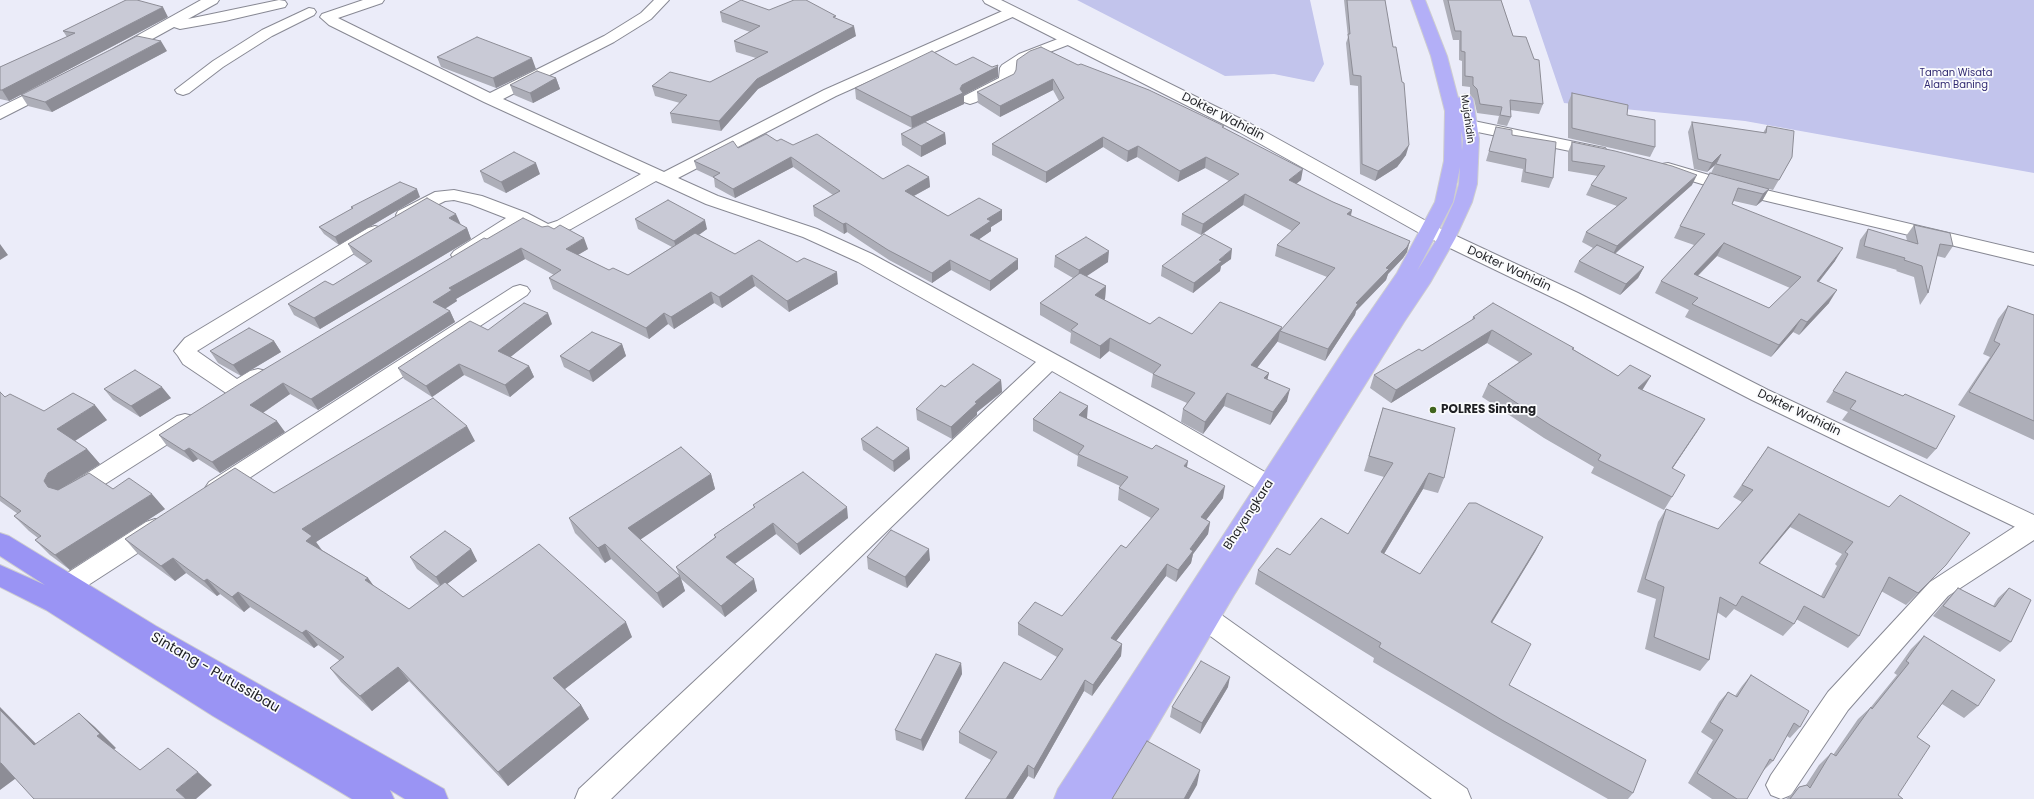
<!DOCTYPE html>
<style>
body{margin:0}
canvas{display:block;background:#ebecf9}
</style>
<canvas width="2034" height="799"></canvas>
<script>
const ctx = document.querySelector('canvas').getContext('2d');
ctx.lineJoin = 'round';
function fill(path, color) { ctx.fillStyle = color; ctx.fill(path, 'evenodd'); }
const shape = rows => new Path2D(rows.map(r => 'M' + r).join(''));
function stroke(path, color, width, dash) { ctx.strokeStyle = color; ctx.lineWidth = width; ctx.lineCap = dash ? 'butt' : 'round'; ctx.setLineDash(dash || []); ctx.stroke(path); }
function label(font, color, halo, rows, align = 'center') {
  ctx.font = font + ' Poppins,sans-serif'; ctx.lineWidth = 3.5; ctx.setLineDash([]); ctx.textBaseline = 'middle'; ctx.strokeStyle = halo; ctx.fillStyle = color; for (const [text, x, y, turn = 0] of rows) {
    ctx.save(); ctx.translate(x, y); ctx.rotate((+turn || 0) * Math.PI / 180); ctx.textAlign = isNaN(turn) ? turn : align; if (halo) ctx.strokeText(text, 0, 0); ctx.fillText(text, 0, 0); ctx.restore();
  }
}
fill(shape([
 [1077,0,1310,0,1324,64,1314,82,1274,74,1225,76],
 [1529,0,2034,0,2034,173,1745,121,1564,103]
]), '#c2c4ec');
const minor = shape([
 [201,0,219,0,217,3,188,19,279,0,285,1,287,4,285,7,225,21,180,29,174,27,125,54,120,56,115,54,112,51,115,48,201,0],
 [363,0,384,0,382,3,338,18,490,93,604,36,641,13,654,0,669,0,651,19,614,42,503,99,664,172,824,90,1007,9,1017,9,1019,12,1017,15,836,96,678,178,718,196,817,229,872,254,1165,414,1277,479,1281,485,1277,491,1269,494,1261,491,1052,371,611,799,575,799,579,789,1036,362,858,262,803,237,706,204,656,181,571,229,547,237,521,225,468,259,461,261,454,259,451,255,454,251,506,218,470,204,454,200,445,201,405,221,398,219,396,215,398,211,435,192,454,190,482,196,527,213,548,224,557,221,641,174,484,102,329,25,320,17,322,14,363,0],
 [309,8,314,9,316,12,314,15,272,36,223,67,189,93,183,95,177,93,175,90,213,61,262,30,309,8],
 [1068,35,1073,37,1076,40,1073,43,1029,60,1016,70,1015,80,1013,83,976,102,970,104,964,102,962,99,964,96,999,78,1000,68,1002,65,1019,54,1068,35],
 [51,82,57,84,59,87,57,90,0,119,0,107,51,82],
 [1469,120,1599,147,1605,148,1608,152,1605,156,1599,157,1463,129,1461,125,1463,121,1469,120],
 [1668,163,1736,183,2034,253,2034,265,1725,191,1662,172,1659,168,1662,164,1668,163],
 [375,226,382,228,384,232,382,236,197,351,237,379,250,371,258,369,266,371,269,376,266,381,245,395,237,398,229,395,183,364,178,356,174,351,185,338,368,228,375,226],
 [520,285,527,287,530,291,527,295,225,494,217,497,209,494,205,488,209,482,513,287,520,285],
 [185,414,193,416,196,422,193,428,80,500,72,503,64,500,60,494,64,488,177,416,185,414],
 [2034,517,2034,540,1948,596,1848,710,1791,795,1781,799,1771,795,1766,785,1771,775,1828,692,1930,582,2025,520,2034,517],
 [155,519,164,522,167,529,164,536,76,593,67,597,58,593,54,586,58,579,146,522,155,519],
 [1207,608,1216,611,1467,789,1471,799,1432,799,1198,627,1194,619,1198,611,1207,608]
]);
const tertiary = shape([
 [983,0,1001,0,1251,124,1437,227,1578,293,1768,390,2034,515,2034,536,1752,400,1564,303,1423,235,1239,132,985,3,983,0]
]);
const primary = shape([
 [1411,0,1425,0,1447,56,1458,98,1465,94,1471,96,1473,99,1479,139,1477,184,1472,202,1455,239,1430,283,1404,322,1234,595,1114,799,1054,799,1058,789,1350,341,1397,273,1435,202,1444,161,1445,111,1431,56,1411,0],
 [1461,131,1463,139,1462,151,1461,131],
 [1460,167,1459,184,1454,202,1437,239,1417,271,1453,202,1460,167]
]);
const trunk = shape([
 [0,533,9,536,156,626,444,789,448,799,405,799,390,790,394,799,352,799,213,716,46,610,0,587,0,565,45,585,0,556,0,533]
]);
stroke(minor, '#888994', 2);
stroke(tertiary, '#888994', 2);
stroke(primary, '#cececf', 2);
stroke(trunk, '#cececf', 2);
fill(minor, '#fff');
fill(tertiary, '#fff');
fill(primary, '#b3aff7');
fill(trunk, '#9a94f4');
fill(shape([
 [1344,0,1385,0,1406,155,1397,167,1375,181,1360,174,1358,86,1350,85,1346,43,1348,37],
 [1443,0,1501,0,1513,36,1543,104,1539,114,1510,110,1511,117,1507,126,1497,124,1499,116,1477,113,1474,99,1470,94,1470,87,1462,86,1462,61,1459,60,1459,40,1453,40],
 [769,10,836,18,856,36,758,89,721,131,672,123,670,113,680,103,655,96,652,86,710,82,756,58,736,52,734,41,750,32,722,22,720,12],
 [168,17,9,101,0,99,0,67,67,37,63,31],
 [167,51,52,112,28,106,21,95],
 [437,57,536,69,496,88,441,67],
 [956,65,998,77,964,95,964,104,912,128,856,99,855,88],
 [1078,65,1224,128,1301,180,1296,184,1333,202,1352,210,1351,216,1407,252,1403,258,1388,274,1386,280,1356,311,1355,315,1325,361,1278,342,1278,341,1257,368,1269,373,1267,379,1287,401,1270,425,1224,406,1203,434,1181,422,1183,409,1187,403,1151,387,1153,374,1109,351,1100,359,1070,343,1071,333,1040,315,1040,303,1073,278,1054,267,1055,256,1108,262,1086,276,1106,286,1105,299,1104,300,1150,324,1192,334,1282,329,1327,277,1275,256,1277,245,1292,231,1243,205,1201,235,1181,225,1182,214,1229,181,1205,168,1178,182,1137,157,1127,162,1103,147,1046,183,992,155,992,144,1059,101,1053,90,1000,117,978,103,977,92],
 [556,78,560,89,533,103,514,95,510,85],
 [1572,93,1627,115,1655,147,1650,157,1568,138,1568,103],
 [1692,122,1763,133,1767,126,1792,157,1773,190,1711,173,1715,165,1707,172,1694,169,1688,132],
 [1496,127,1512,135,1553,178,1549,188,1521,182,1523,169,1486,161],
 [945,133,946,144,921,157,902,145,901,134],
 [777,141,793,145,883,179,929,177,930,187,914,196,948,216,1002,210,1002,220,991,227,991,231,979,239,1018,269,990,291,951,270,932,283,889,260,847,232,844,234,814,216,813,206,833,195,793,167,735,198,715,187,714,178,697,170,694,161,738,148],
 [1572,142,1692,185,1615,254,1644,267,1638,278,1620,295,1574,272,1579,261,1593,248,1582,242,1586,232,1617,206,1586,195,1591,185,1598,176,1568,171,1568,152],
 [480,171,540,174,506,193,484,182],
 [1710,173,1769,189,1762,201,1756,206,1734,201,1732,204,1835,261,1819,282,1829,303,1799,335,1793,332,1771,357,1685,317,1689,310,1655,293,1661,281,1694,245,1674,238,1680,226],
 [1717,256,1790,288,1769,308,1698,276],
 [420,197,339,245,324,234,319,227,352,209,351,207],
 [635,219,707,229,699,235,735,254,797,262,838,284,789,312,755,286,722,308,714,303,674,329,668,324,649,339,553,289,549,278,554,275,525,259,456,299,457,301,445,309,450,311,455,322,318,410,290,394,263,413,285,432,220,473,198,459,193,462,167,446,159,435,487,239,588,249,578,255,609,270,628,275,672,247,638,229],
 [461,225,467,228,471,239,320,329,294,315,288,304,333,285,367,264,354,255,348,244],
 [1914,225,1953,246,1945,258,1937,256,1928,293,1920,305,1914,277,1896,271,1897,270,1856,258,1860,240,1868,229,1907,241,1906,236],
 [1231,259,1221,266,1220,271,1193,293,1161,276,1162,266],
 [2008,306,2034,315,2034,440,1958,405,1990,357,1983,354,1998,319],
 [1473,317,1574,348,1573,349,1618,376,1643,389,1642,390,1705,419,1672,469,1672,497,1664,510,1591,473,1594,467,1544,438,1482,397,1488,384,1519,362,1487,343,1391,403,1370,388,1374,375,1422,351,1472,320],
 [552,324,510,357,529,366,534,377,510,397,464,375,432,397,404,379,398,368,488,330],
 [274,341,281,352,241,376,218,363,210,351],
 [622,344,626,356,593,382,564,367,560,356],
 [1846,372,1903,396,1936,449,1927,459,1842,420,1848,412,1826,402],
 [1001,380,1002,392,977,412,977,415,952,439,917,420,916,409,945,387],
 [104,389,171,398,140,417,113,400],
 [0,392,5,397,44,411,107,420,75,441,87,449,100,464,64,487,113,489,165,509,70,570,50,555,35,540,38,538,29,531,14,516,18,514,0,501],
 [1383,408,1444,478,1438,493,1423,489,1384,554,1420,574,1543,537,1535,552,1492,623,1509,685,1633,793,1628,799,1608,799,1494,734,1373,662,1374,658,1255,584,1258,570,1290,555,1348,534,1384,477,1364,471],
 [1086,418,1187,467,1223,498,1206,520,1210,522,1208,534,1193,554,1191,563,1176,582,1166,576,1116,641,1122,644,1121,656,1092,696,1084,691,1034,779,1028,776,1013,799,965,799,991,760,959,743,959,732,1041,680,1057,657,1018,635,1018,623,1062,616,1126,548,1151,518,1118,500,1119,488,1120,486,1077,466,1078,456,1033,431,1033,419,1087,418],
 [861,439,909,448,910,459,894,472,863,450],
 [475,441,316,542,322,550,368,578,374,587,409,609,439,586,417,569,410,557,471,549,477,561,447,584,463,597,632,637,565,689,581,705,589,719,508,786,409,681,372,711,341,682,330,668,340,661,318,645,314,648,250,607,244,612,220,594,217,596,186,573,175,581,138,554,125,539,274,493],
 [1768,447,1934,578,1906,605,1881,591,1859,636,1848,648,1796,619,1794,624,1783,636,1734,609,1726,618,1717,612,1709,660,1700,671,1645,649,1656,599,1637,592,1658,522,1666,509,1718,529,1742,502,1733,497],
 [1790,527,1842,554,1835,564,1837,566,1821,596,1759,563],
 [711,474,715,489,640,539,679,575,676,567,715,537,714,535,754,508,753,505,848,518,800,555,776,534,735,564,757,591,725,617,681,579,685,591,663,608,611,559,605,563,575,533,569,518],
 [867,557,930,560,907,588,868,569],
 [1958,588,1993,606,1998,598,2009,588,2011,642,2000,652,1933,616,1948,598],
 [1924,636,1978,706,1964,718,1942,704,1917,737,1898,795,1903,799,1786,799,1799,787,1806,785,1819,765,1831,753,1833,755,1858,719,1871,707,1897,675,1894,673,1911,649],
 [961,663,962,674,923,751,896,740,895,730],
 [1751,675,1800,727,1790,738,1787,736,1773,761,1763,771,1747,799,1712,799,1688,783,1713,740,1701,732,1719,702,1728,692,1735,696,1742,686],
 [1228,687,1200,734,1170,717,1172,707]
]), '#adaeb8');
fill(shape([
 [163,7,168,17,9,101,2,90],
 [854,26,856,36,758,89,721,131,719,121,757,79],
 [161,41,167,51,52,112,45,102],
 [532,58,536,69,496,88,493,78],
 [998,65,998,77,964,95,964,104,912,128,911,117,960,89,962,85],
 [556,78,560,89,533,103,530,93],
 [1053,79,1053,90,1000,117,1000,106],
 [945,133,946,144,921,157,921,146],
 [1103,137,1103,147,1046,183,1046,172],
 [1409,145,1406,155,1397,167,1375,181,1378,171],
 [1138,146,1137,157,1127,162,1128,151],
 [1721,154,1715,165,1707,172,1712,163],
 [791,157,793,167,735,198,733,189],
 [1206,157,1205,168,1178,182,1180,171],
 [536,163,540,174,506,193,501,182],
 [1303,169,1301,180,1287,191,1289,180],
 [1697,175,1692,185,1612,256,1617,246],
 [929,177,930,187,906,200,905,191],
 [417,189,420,197,339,245,335,237],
 [1769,189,1762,201,1756,206,1763,194],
 [1245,194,1243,205,1201,235,1203,224],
 [1002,210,1002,220,991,227,991,231,971,245,970,235,987,219],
 [1352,210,1349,221,1347,214],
 [456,214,461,225,449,218],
 [705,220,707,229,677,250,674,241],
 [846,223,847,232,844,234,843,224],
 [467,228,471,239,320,329,314,318],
 [584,238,588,249,569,260,566,249],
 [1410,241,1407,252,1403,258,1388,274,1386,280,1356,311,1355,315,1325,361,1328,349,1356,303,1386,268],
 [1724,243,1717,256,1687,286,1694,274],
 [0,244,8,255,0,260],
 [521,248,525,259,456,299,457,301,438,313,433,302,449,288],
 [1843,248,1835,261,1809,294,1817,281],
 [1232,249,1231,259,1221,266,1220,271,1193,293,1194,283,1219,260],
 [1109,251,1108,262,1078,282,1079,270],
 [1018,259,1018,269,990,291,990,281],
 [950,260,951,270,932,283,932,273],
 [1644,267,1638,278,1620,295,1626,284],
 [837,272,838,284,789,312,787,301],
 [752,275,755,286,722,308,719,297],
 [1106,286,1105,299,1094,307,1095,295],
 [1837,290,1829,303,1799,335,1807,322],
 [711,292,714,303,674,329,671,317],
 [450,311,455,322,318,410,311,399],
 [548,313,552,324,503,363,498,351],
 [664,313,668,324,649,339,646,328],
 [1801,319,1793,332,1771,357,1779,345],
 [1282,327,1281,331,1280,331,1278,341,1249,378,1251,365],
 [1492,330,1487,343,1391,403,1396,390],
 [1110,338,1109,351,1100,359,1100,346],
 [274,341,281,352,241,376,233,365],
 [622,344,626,356,593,382,589,371],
 [459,364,464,375,432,397,426,386],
 [529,366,534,377,510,397,505,385],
 [1269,373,1266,385,1264,378],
 [1651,376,1643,389,1631,401,1638,388],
 [1001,380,1002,392,977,412,977,415,952,439,951,427,975,402],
 [283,383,290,394,258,416,250,405],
 [162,387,171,398,140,417,131,406],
 [1290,389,1287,401,1270,425,1273,412],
 [1227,393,1224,406,1203,434,1205,422],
 [95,405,107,420,70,444,57,429],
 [1088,406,1087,418,1078,427,1079,415],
 [1705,419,1697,432,1664,481,1672,468],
 [277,421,285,432,220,473,212,462],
 [467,426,475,441,316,542,323,552,306,541,302,529],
 [189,448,198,459,193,462,184,451],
 [909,448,910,459,894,472,893,461],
 [87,449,100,464,62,488,58,496,48,487,44,481,48,473],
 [1188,461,1186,473,1184,466],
 [1429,473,1423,489,1376,567,1381,552],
 [711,474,715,489,634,544,628,528],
 [1225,486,1223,498,1199,529,1201,517],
 [152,494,165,509,70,570,55,555],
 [847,507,848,518,800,555,797,544],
 [1799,514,1790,527,1750,575,1759,563],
 [1210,522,1208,534,1193,554,1191,563,1176,582,1178,570,1190,549],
 [773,523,776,534,729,568,726,557],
 [1543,537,1535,552,1483,637,1491,622],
 [605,544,611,559,605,563,598,548],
 [471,549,477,561,442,588,436,577],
 [929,549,930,560,907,588,905,577],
 [173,558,186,573,175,581,161,566],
 [1167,564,1166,576,1110,649,1111,638],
 [680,576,685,591,663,608,657,593],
 [368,578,379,593,365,580],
 [207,579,220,594,217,596,204,581],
 [754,579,757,591,725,617,721,606],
 [238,592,250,607,244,612,232,597],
 [626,622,632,637,561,692,553,678],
 [306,630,318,645,314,648,302,633],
 [1122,644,1121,656,1092,696,1093,685],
 [961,663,962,674,923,751,921,740],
 [398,667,409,681,372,711,360,696],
 [1230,677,1228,687,1200,734,1202,723],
 [1085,680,1084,691,1034,779,1034,769],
 [581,705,589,719,508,786,498,772],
 [0,707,51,759,34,745,0,710],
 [79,713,95,727,116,748,113,750,97,736],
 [0,763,1,763,19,776,0,790],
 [1028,765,1028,776,1013,799,1006,799],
 [1200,770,1197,785,1189,799,1184,799],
 [198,772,212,785,196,799,186,799,176,790]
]), '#8d8d96');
const building = shape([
 [126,0,137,0,163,7,2,90,0,90,0,67,75,33,63,31,126,0],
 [741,0,769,10,794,0,806,0,836,16,833,17,854,26,757,79,719,121,670,113,687,95,652,86,670,72,710,82,768,52,734,41,760,26,720,12,741,0],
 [1347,0,1385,0,1393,47,1396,47,1402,82,1404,83,1409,145,1400,156,1378,171,1362,164,1361,76,1353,75,1348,34,1350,34,1347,0],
 [1448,0,1501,0,1513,36,1526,37,1534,59,1539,60,1543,104,1510,100,1511,117,1500,115,1502,107,1480,104,1477,89,1473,85,1473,77,1465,76,1465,52,1461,51,1461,31,1455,31,1448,0],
 [137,36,161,41,45,102,21,95,112,49,137,36],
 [477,37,532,58,493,78,437,57,477,37],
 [1041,47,1078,65,1081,64,1149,90,1224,126,1222,127,1303,169,1289,180,1333,202,1352,210,1347,214,1410,241,1407,247,1386,268,1389,269,1356,303,1358,304,1328,349,1280,331,1335,268,1277,245,1300,223,1245,194,1203,224,1182,214,1239,174,1206,157,1180,171,1138,146,1128,151,1103,137,1046,172,992,144,1064,98,1053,79,1000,106,977,92,1014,74,1016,70,1017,60,1030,51,1041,47],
 [932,51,956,65,973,57,992,67,998,65,997,67,962,85,960,89,963,93,911,117,855,88,932,51],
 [537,71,556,78,530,93,510,85,537,71],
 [1572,93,1628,105,1627,115,1655,120,1655,147,1572,128,1572,93],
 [925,122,945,133,921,146,901,134,925,122],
 [1692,122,1766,133,1767,126,1794,131,1792,157,1779,180,1716,164,1721,154,1712,163,1698,159,1692,122],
 [1496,127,1512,130,1512,135,1556,142,1553,178,1525,172,1526,159,1489,151,1496,127],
 [766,134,777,141,781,139,793,145,817,134,883,179,908,165,929,177,905,191,948,216,979,198,1002,210,987,219,991,221,970,235,1018,259,990,281,950,260,932,273,888,250,846,223,843,224,813,206,840,191,791,157,733,189,713,177,720,173,694,161,733,141,738,148,766,134],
 [1572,142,1615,151,1672,166,1697,175,1617,246,1586,232,1627,198,1591,185,1605,166,1572,161,1572,142],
 [514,152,536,163,501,182,480,171,514,152],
 [1710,173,1769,189,1763,194,1738,188,1732,204,1843,248,1817,281,1837,290,1807,322,1801,319,1779,345,1692,304,1698,298,1661,281,1705,234,1680,226,1710,173],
 [1724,243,1801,277,1769,308,1694,274,1724,243],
 [400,182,417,189,335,237,319,227,353,208,351,207,400,182],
 [427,198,456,214,449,218,467,228,314,318,288,304,325,281,333,285,372,261,348,244,427,198],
 [668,200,705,220,674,241,635,219,668,200],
 [523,218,542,227,548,226,554,229,560,225,584,238,566,249,609,270,613,268,628,275,695,233,735,254,759,240,797,262,804,258,837,272,787,301,752,275,719,297,711,292,671,317,664,313,646,328,549,278,561,270,521,248,449,288,452,290,433,302,450,311,311,399,283,383,250,405,277,421,212,462,189,448,184,451,159,435,238,385,484,238,487,239,523,218],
 [1914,225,1950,233,1953,246,1940,244,1928,293,1922,266,1904,260,1905,258,1864,246,1868,229,1918,244,1914,225],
 [1204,234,1232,249,1219,260,1222,261,1194,283,1162,266,1204,234],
 [1086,237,1109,251,1079,270,1055,256,1086,237],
 [1597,245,1644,267,1626,284,1579,261,1597,245],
 [1080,273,1106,286,1095,295,1150,324,1159,317,1192,334,1220,302,1282,327,1251,365,1269,373,1264,378,1290,389,1273,412,1227,393,1205,422,1183,409,1195,393,1153,374,1161,365,1110,338,1100,346,1071,330,1078,324,1040,303,1080,273],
 [524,303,548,313,498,351,529,366,505,385,459,364,426,386,398,368,470,321,488,330,524,303],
 [1493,303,1574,348,1572,349,1618,376,1630,365,1651,376,1638,388,1705,419,1672,468,1685,475,1672,497,1598,460,1601,455,1550,425,1488,384,1532,354,1492,330,1396,390,1374,375,1419,349,1422,351,1475,318,1473,317,1493,303],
 [2008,306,2034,315,2034,421,1969,392,2000,344,1994,341,2008,306],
 [249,328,274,341,233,365,210,351,249,328],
 [592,332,622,344,589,371,560,356,592,332],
 [973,364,1001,380,975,402,977,403,951,427,916,409,941,385,945,387,973,364],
 [135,370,162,387,131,406,104,389,135,370],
 [1846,372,1903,396,1905,394,1955,416,1936,449,1850,409,1856,401,1833,391,1846,372],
 [0,392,5,397,10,394,44,411,73,393,95,405,57,429,87,449,48,473,44,481,48,487,58,490,89,473,113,489,129,478,152,494,55,555,35,540,41,536,14,516,21,511,0,496,0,392],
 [1060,392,1088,406,1079,415,1152,449,1156,445,1188,461,1184,466,1225,486,1201,517,1210,522,1190,549,1193,551,1178,570,1167,564,1111,638,1122,644,1093,685,1085,680,1034,769,1028,765,1006,799,965,799,997,752,959,732,1004,662,1041,680,1063,649,1018,623,1035,602,1062,616,1121,545,1126,548,1159,509,1119,488,1128,477,1078,454,1084,446,1033,419,1060,392],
 [433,398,467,426,302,529,312,536,306,541,368,578,365,580,409,609,445,582,463,597,539,544,626,622,553,678,581,705,498,772,398,667,360,696,330,668,344,657,306,630,302,633,238,592,232,597,207,579,204,581,173,558,161,566,125,539,235,468,274,493,433,398],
 [1383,408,1455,428,1444,478,1429,473,1381,552,1420,574,1469,503,1476,503,1543,537,1491,622,1531,644,1509,685,1646,760,1633,793,1502,720,1379,647,1381,643,1258,570,1277,548,1290,555,1321,518,1348,534,1393,463,1369,456,1383,408],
 [877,427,909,448,893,461,861,439,877,427],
 [681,447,711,474,628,528,680,576,657,593,605,544,598,548,569,518,681,447],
 [1768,447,1889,507,1900,495,1970,533,1946,565,1918,593,1889,577,1859,636,1804,606,1794,624,1742,596,1736,606,1720,597,1709,660,1654,637,1664,587,1645,579,1666,509,1718,529,1753,490,1742,485,1768,447],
 [1799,514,1853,542,1845,552,1848,554,1824,598,1759,563,1799,514],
 [803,472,847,507,797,544,773,523,726,557,754,579,721,606,676,567,716,537,714,535,755,507,753,505,803,472],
 [891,530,929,549,905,577,867,557,891,530],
 [445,531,471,549,436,577,410,557,445,531],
 [1958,588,1995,607,2009,588,2031,600,2011,642,1943,606,1958,588],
 [1924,636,1995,680,1978,706,1952,690,1917,737,1930,746,1898,795,1903,799,1790,799,1799,787,1807,785,1810,788,1831,753,1836,756,1871,707,1872,709,1909,663,1906,661,1924,636],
 [936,654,961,663,921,740,895,730,936,654],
 [1201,661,1230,677,1202,723,1172,707,1201,661],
 [1751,675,1809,711,1800,727,1794,723,1773,761,1770,759,1747,799,1737,799,1697,773,1723,730,1710,722,1728,692,1737,697,1751,675],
 [0,710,34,745,79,713,100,734,97,736,140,770,168,748,198,772,176,790,186,799,34,799,1,763,0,763,0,710],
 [1147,741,1200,770,1184,799,1112,799,1147,741]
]);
fill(building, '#c9cad6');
stroke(building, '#8d8d96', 1);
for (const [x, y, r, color] of [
 [1433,410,4,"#40641d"]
]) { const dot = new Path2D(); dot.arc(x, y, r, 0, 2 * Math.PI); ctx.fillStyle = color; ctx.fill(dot); stroke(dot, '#fafbfd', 1.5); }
label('10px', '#302971', '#fafbfd', [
 ["Taman Wisata",1956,73],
 ["Alam Baning",1956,85]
]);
label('10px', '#1f2024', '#fafbfd', [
 ["Mujahidin",1467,119,82]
]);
label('12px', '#1f2024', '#fafbfd', [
 ["Dokter Wahidin",1223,117,27],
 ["Dokter Wahidin",1509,269,25],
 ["Dokter Wahidin",1799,413,26],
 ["Bhayangkara",1249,515,-57]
]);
label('bold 12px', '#1f2024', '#fafbfd', [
 ["POLRES Sintang",1441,410]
], 'left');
label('14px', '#1f2024', '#fafbfd', [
 ["Sintang - Putussibau",215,673,30]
]);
</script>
